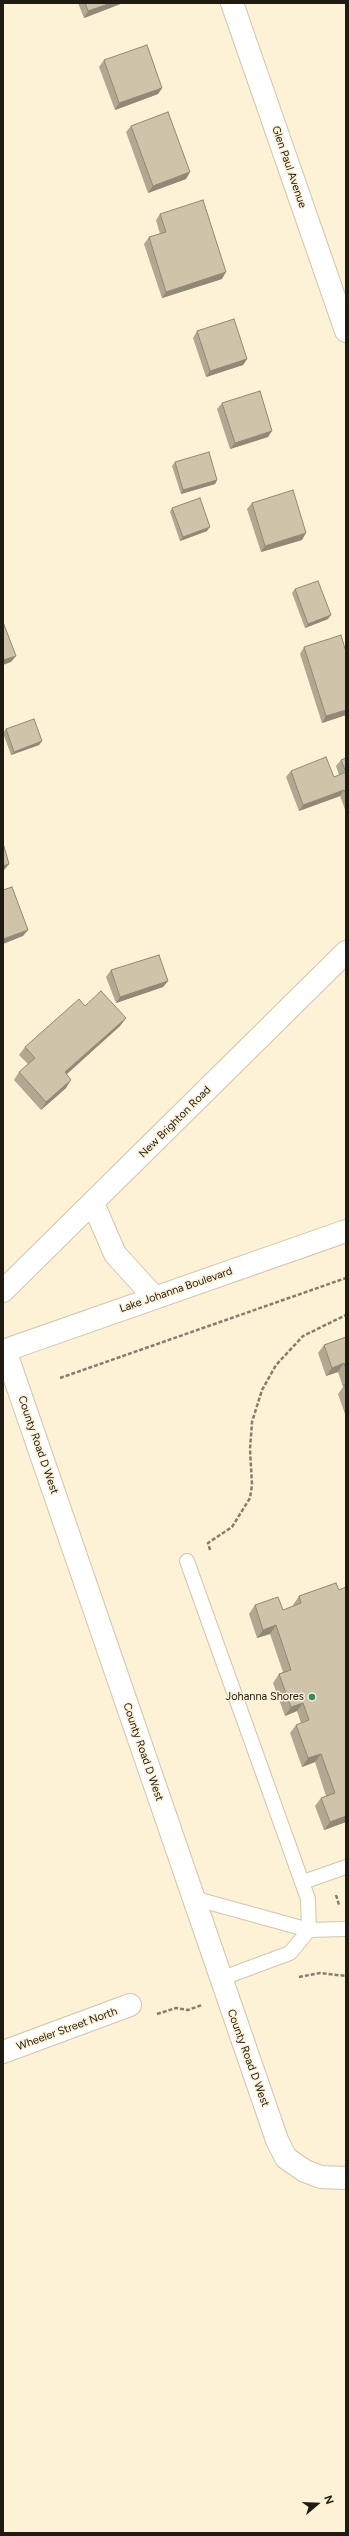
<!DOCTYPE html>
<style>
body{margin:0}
#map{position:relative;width:349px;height:2536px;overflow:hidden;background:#fdf1d6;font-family:Figtree,sans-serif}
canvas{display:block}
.frame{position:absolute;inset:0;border:4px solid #201b12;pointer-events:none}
.north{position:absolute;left:297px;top:2484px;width:40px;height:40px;-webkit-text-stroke:3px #fdf1d6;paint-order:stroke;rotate:71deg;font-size:11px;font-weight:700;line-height:16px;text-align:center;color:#201b12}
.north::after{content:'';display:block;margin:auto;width:14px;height:18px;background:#201b12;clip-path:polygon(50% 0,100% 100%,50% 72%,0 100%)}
</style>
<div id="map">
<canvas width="349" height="2536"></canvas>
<div class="frame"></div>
<div class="north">N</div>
</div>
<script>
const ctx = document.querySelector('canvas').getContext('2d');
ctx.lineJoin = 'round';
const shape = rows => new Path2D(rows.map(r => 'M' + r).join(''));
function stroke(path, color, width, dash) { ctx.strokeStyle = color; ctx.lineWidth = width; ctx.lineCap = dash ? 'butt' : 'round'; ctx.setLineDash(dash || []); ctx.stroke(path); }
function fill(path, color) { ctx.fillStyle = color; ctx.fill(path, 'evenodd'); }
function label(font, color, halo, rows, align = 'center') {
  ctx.font = font + ' Figtree,sans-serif'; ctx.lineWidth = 3; ctx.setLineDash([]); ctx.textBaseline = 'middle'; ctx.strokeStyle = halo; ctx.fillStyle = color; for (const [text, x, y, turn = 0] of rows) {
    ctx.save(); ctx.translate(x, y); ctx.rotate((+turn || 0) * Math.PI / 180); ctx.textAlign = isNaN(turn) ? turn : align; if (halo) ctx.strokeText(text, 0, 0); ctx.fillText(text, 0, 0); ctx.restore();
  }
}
const lane = shape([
 [187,1561,308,1899,309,1930,290,1953,220,1979],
 [303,1882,346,1867],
 [193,1898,309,1930,346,1929]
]);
const street = shape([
 [232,3,346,331],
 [5,1350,277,2140,286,2158,305,2171,321,2177,346,2178],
 [3,2052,130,2005]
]);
const secondary = shape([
 [93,1203,115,1254,155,1298],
 [3,1291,346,952],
 [3,1351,346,1231]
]);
stroke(lane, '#d2c6ac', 16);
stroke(street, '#d2c6ac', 24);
stroke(secondary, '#d2c6ac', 24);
stroke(shape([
 [60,1378,346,1278],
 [210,1550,208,1543,232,1527,250,1498,252,1485,250,1449,252,1422,262,1390,276,1365,303,1336,346,1315],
 [336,1895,339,1905],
 [299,1977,320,1973,346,1976],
 [157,2014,176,2008,188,2010,202,2005]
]), '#867e6d', 2.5, [4, 2]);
stroke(lane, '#fff', 14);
stroke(street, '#fff', 22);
stroke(secondary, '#fff', 22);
fill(shape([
 [78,3,123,3,84,18],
 [104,60,162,88,158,94,115,110,99,67],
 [131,126,190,172,186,179,148,193,126,132],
 [160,214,222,279,162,298,144,244,149,237,160,234,156,220],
 [197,331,247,359,243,365,206,377,193,338],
 [222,403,268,437,230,449,217,409],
 [175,462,217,480,215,484,181,494,172,466],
 [252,503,302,540,261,552,247,509],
 [172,508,207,531,180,541,170,512],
 [295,589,328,619,305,628,292,593],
 [304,647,346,715,322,723,300,654],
 [6,729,42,741,39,745,11,755,3,733],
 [346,758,346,812,340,796,299,811,286,777,291,771,334,777,339,775,336,766,341,760],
 [111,970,168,981,163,987,116,1003,106,977],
 [85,1006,126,1018,120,1026,67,1074,66,1088,41,1110,14,1080,19,1072,28,1064,19,1055,25,1047],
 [346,1337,346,1417,338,1394,343,1387,338,1372,326,1376,318,1353,324,1345],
 [336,1583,346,1822,324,1830,315,1806,321,1798,326,1796,315,1762,302,1767,290,1733,296,1725,301,1723,297,1711,285,1716,273,1683,279,1674,283,1672,270,1634,257,1638,249,1614,255,1605,283,1610,293,1606,293,1605,299,1596]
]), '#b2a891');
fill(shape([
 [111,3,123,3,84,18,88,11],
 [162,88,158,94,115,110,119,103],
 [190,172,186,179,148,193,153,186],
 [226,272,222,279,162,298,166,292],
 [247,359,243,365,206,377,210,371],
 [272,431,268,437,230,449,235,443],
 [217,480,215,484,181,494,183,490],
 [210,527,207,531,180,541,183,537],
 [306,533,302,540,261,552,265,546],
 [331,615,328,619,305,628,308,624],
 [16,656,11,662,3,665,3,660],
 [346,710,346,715,322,723,326,716],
 [42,741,39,745,11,755,14,752],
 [344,790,340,796,299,811,303,805],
 [9,864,4,870,3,871,3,866],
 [28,930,23,936,3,944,3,939],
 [168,981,163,987,116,1003,120,997],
 [126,1018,120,1026,60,1080,65,1072],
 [71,1080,66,1088,41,1110,46,1102],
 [344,1363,338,1372,326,1376,332,1368],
 [276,1625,270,1634,257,1638,263,1630],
 [303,1703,297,1711,285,1716,291,1707],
 [321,1754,315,1762,302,1767,308,1758],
 [346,1816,346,1822,324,1830,330,1822]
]), '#918876');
const building = shape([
 [85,3,111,3,88,11,85,3],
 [147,45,162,88,119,103,104,60,147,45],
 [168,112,190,172,153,186,131,126,168,112],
 [203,200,226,272,166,292,149,237,166,232,160,214,203,200],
 [234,319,247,359,210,371,197,331,234,319],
 [260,391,272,431,235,443,222,403,260,391],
 [209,452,217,480,183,490,175,462,209,452],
 [293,490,306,533,265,546,252,503,293,490],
 [200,498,210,527,183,537,172,508,200,498],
 [318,581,331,615,308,624,295,589,318,581],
 [3,622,16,656,3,660,3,622],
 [341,635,346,652,346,710,326,716,304,647,341,635],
 [34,719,42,741,14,752,6,729,34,719],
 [326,757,334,777,346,772,341,760,346,758,346,794,344,790,303,805,291,771,326,757],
 [3,843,9,864,3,866,3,843],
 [12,887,28,930,3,939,3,890,12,887],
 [159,955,168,981,120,997,111,970,159,955],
 [101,991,126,1018,65,1072,71,1080,46,1102,19,1072,35,1058,25,1047,79,999,85,1006,101,991],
 [346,1337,346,1369,344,1363,332,1368,324,1345,346,1337],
 [344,1385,346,1385,346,1391,344,1385],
 [336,1583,339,1590,346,1587,346,1816,330,1822,321,1798,335,1793,321,1754,308,1758,296,1725,309,1720,303,1703,291,1707,279,1674,291,1670,276,1625,263,1630,255,1605,278,1597,283,1610,301,1603,299,1596,336,1583]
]);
fill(building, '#cfc3a9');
stroke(building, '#918876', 1);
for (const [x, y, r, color] of [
 [312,1697,4,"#338b5f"]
]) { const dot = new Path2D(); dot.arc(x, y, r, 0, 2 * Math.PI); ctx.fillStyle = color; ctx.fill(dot); stroke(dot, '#fdf1d6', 1.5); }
label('11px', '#201b12', '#fdf1d6', [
 ["Glen Paul Avenue",289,167,71],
 ["New Brighton Road",175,1122,-45],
 ["Lake Johanna Boulevard",176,1290,-19],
 ["County Road D West",38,1445,71],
 ["County Road D West",143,1752,71],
 ["Wheeler Street North",67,2029,-20],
 ["County Road D West",248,2058,70]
]);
label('11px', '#201b12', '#fdf1d6', [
 ["Johanna Shores",304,1697]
], 'right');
</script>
